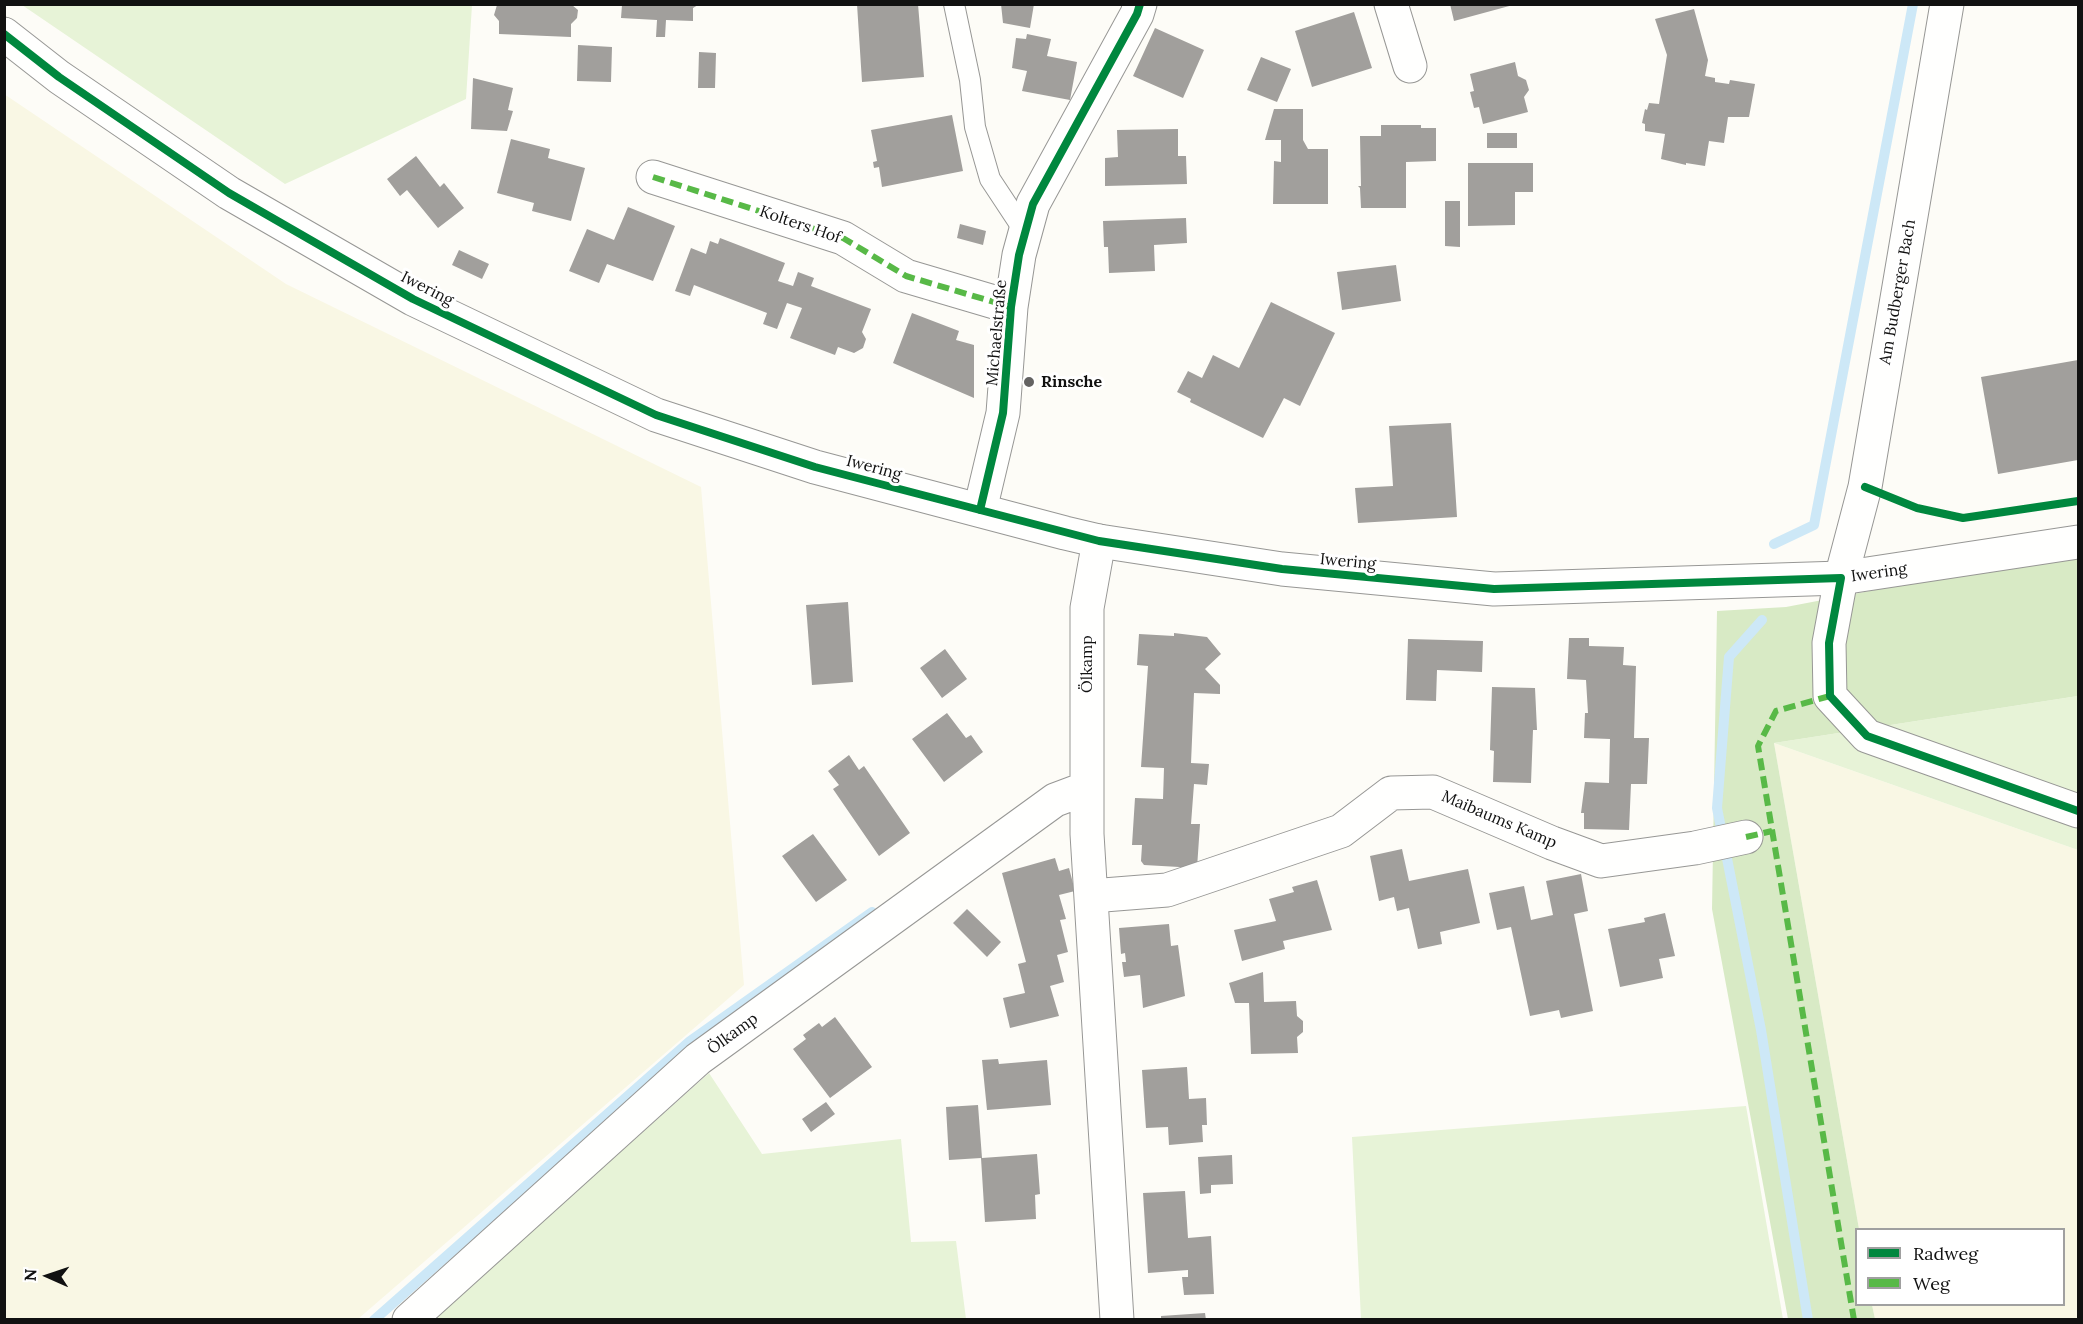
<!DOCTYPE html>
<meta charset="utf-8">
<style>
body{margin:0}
#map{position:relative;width:2083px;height:1324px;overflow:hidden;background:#fdfcf7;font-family:Lora,serif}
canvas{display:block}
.frame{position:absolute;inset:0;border:6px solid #111;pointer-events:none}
.legend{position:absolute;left:1855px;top:1228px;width:210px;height:78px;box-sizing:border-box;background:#fff;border:2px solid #a0a0a0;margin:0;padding:8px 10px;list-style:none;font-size:18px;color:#111}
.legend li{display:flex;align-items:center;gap:12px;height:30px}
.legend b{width:30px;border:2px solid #a0a0a0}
.north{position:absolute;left:18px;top:1246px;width:60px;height:60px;-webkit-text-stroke:4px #fff;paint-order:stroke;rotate:273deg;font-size:16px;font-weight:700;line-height:24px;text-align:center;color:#111}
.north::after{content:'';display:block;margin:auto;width:21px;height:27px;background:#111;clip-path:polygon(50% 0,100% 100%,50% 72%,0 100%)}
</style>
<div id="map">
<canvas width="2083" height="1324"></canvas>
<div class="frame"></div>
<ul class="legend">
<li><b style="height:8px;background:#00873e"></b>Radweg</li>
<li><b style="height:8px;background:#58b947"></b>Weg</li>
</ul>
<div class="north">N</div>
</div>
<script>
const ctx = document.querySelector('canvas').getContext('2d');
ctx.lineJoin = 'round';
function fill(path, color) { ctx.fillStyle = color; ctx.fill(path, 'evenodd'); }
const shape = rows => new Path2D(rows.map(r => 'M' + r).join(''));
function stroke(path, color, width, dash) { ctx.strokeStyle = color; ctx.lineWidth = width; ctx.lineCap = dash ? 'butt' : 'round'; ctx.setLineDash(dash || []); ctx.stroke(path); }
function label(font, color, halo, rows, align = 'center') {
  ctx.font = font + ' Lora,serif'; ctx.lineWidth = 6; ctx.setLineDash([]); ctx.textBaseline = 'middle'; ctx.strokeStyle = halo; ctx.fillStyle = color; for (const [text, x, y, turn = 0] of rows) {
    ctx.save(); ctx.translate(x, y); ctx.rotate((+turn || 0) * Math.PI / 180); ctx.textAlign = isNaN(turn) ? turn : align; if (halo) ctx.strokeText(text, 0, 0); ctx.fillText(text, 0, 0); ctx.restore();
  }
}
fill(shape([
 [4,94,286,284,701,487,744,985,358,1319,5,1319],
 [1774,743,2078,850,2078,1319,1875,1319,1872,1305,2064,1304,2064,1230,1859,1229]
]), '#f9f7e4');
fill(shape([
 [22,5,472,5,466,99,285,184],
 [2078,696,2078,850,1774,743],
 [709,1073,762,1154,901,1139,911,1242,956,1241,966,1319,432,1320],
 [1746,1106,1783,1319,1361,1319,1352,1137]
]), '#e7f3d7');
fill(shape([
 [2078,551,2078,696,1774,743,1859,1229,1856,1230,1856,1304,1872,1305,1875,1319,1788,1319,1712,909,1717,611,1786,607]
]), '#d8eac5');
stroke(shape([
 [1774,544,1814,525,1913,4],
 [1762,620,1729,657,1717,808,1761,1030,1808,1320],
 [374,1320,690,1041,872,912]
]), '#cde8f7', 10);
fill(shape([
 [857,4,918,4,924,77,862,82],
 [1001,4,1034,4,1030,28,1003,23],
 [1450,4,1513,4,1513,5,1454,21],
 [497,5,572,5,578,10,577,18,571,24,571,37,499,34,499,21,494,15],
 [622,5,698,5,693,8,693,21,666,20,665,37,656,37,657,20,621,18],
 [1694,9,1708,60,1705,76,1715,78,1715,82,1729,84,1730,80,1755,84,1749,117,1728,117,1724,143,1709,141,1705,166,1686,163,1686,165,1661,159,1665,134,1645,131,1645,124,1642,123,1645,109,1647,110,1649,103,1659,104,1667,55,1655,19],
 [1354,12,1372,68,1312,87,1295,31],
 [1155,28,1204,50,1183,98,1133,76],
 [1027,34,1051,39,1047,56,1077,62,1070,100,1022,91,1027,71,1012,68,1016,38,1026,39],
 [578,45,612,47,611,82,577,81],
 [699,52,716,53,715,88,698,88],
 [1261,57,1291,69,1277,102,1247,90],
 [1515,62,1518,76,1526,80,1529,90,1524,97,1528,112,1483,124,1479,107,1474,108,1470,92,1474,91,1470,74],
 [473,78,513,88,508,110,513,111,507,131,471,129],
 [1274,109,1303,109,1303,140,1308,149,1328,149,1328,204,1273,204,1274,161,1281,162,1281,140,1265,140],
 [952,115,963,171,882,187,879,167,874,168,873,162,877,161,871,130],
 [1381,125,1421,125,1421,128,1436,128,1436,161,1406,162,1406,208,1361,208,1360,188,1358,186,1361,186,1360,136,1381,136],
 [1178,129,1178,156,1186,156,1187,184,1105,186,1105,158,1118,157,1117,130],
 [1487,133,1517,133,1517,148,1487,148],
 [511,139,550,149,548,158,585,168,571,221,532,211,534,203,497,193],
 [416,156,440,187,444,183,464,208,438,228,407,190,400,196,387,179],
 [1468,163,1533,163,1533,192,1515,192,1515,225,1468,226],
 [1445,201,1460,201,1460,247,1445,246],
 [628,207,675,226,653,281,607,264,599,283,569,271,587,229,614,240],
 [1186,218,1187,243,1154,245,1155,271,1109,273,1108,247,1104,247,1103,221],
 [960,224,986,231,983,245,957,238],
 [720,238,785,263,778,281,793,286,798,272,814,278,811,286,871,309,862,332,866,339,863,348,854,353,838,347,835,355,790,338,802,308,787,303,777,329,763,324,767,313,694,285,690,296,675,291,691,248,706,254,710,241,718,244],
 [459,250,489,264,482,279,452,265],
 [1396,265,1401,301,1342,310,1337,272],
 [1271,302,1335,333,1300,406,1284,398,1263,438,1190,402,1191,399,1177,392,1188,371,1202,378,1213,355,1239,368],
 [912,313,959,331,956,340,974,345,974,398,893,363],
 [2078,360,2078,460,1998,474,1981,377],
 [1451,423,1457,517,1358,523,1355,488,1393,486,1389,426],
 [848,602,853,682,812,685,806,605],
 [1174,633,1207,637,1221,654,1205,669,1220,685,1220,694,1194,693,1191,763,1209,764,1207,785,1194,784,1191,824,1200,824,1197,868,1144,865,1141,861,1142,845,1132,845,1135,798,1163,799,1164,768,1141,767,1148,666,1137,665,1139,634,1174,636],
 [1569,638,1589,638,1589,646,1624,647,1623,665,1636,666,1634,738,1649,738,1647,784,1631,784,1629,830,1584,829,1584,813,1581,813,1585,782,1609,783,1610,739,1584,738,1585,713,1588,713,1586,680,1567,679],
 [1408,639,1483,641,1482,672,1437,670,1436,701,1406,700],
 [945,649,967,679,942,698,920,668],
 [1492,687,1535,688,1537,730,1533,730,1531,783,1493,782,1494,751,1490,750],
 [947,713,966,738,971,735,983,752,944,782,912,739],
 [849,755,859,770,864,766,910,833,879,856,833,789,839,785,828,771],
 [813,834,847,880,816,902,782,856],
 [1402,849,1409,881,1468,869,1480,923,1440,932,1442,944,1418,949,1409,908,1397,911,1394,897,1379,901,1370,856],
 [1055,858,1059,871,1069,868,1075,891,1059,895,1066,919,1060,920,1068,952,1057,955,1064,982,1050,986,1059,1016,1010,1028,1003,998,1025,993,1018,964,1026,962,1002,873],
 [1581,874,1588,911,1574,914,1593,1011,1561,1018,1559,1010,1530,1016,1511,927,1497,930,1489,893,1524,886,1531,920,1553,915,1546,881],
 [1317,880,1332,930,1283,941,1285,949,1242,961,1234,930,1276,921,1269,899,1294,892,1292,887],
 [967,909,1001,942,987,957,953,923],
 [1665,913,1675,956,1659,959,1663,978,1620,987,1608,929,1645,922,1644,918],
 [1169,924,1171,946,1178,945,1185,996,1143,1008,1140,975,1124,977,1122,962,1126,962,1125,953,1121,954,1119,928],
 [1263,972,1264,1002,1296,1001,1297,1016,1303,1021,1303,1032,1297,1037,1298,1053,1251,1054,1249,1003,1235,1003,1229,983],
 [835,1017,872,1067,830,1098,793,1049,806,1039,803,1035,819,1023,822,1027],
 [998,1059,999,1064,1047,1060,1051,1105,987,1110,982,1060],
 [1187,1067,1189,1099,1206,1098,1207,1125,1202,1125,1203,1142,1169,1145,1168,1127,1146,1128,1142,1070],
 [826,1102,835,1114,811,1132,802,1119],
 [978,1105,982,1158,1037,1154,1040,1194,1035,1195,1036,1219,985,1222,981,1158,949,1160,946,1107],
 [1232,1155,1233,1184,1211,1185,1211,1193,1200,1194,1198,1157],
 [1185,1191,1188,1238,1211,1236,1214,1294,1184,1295,1182,1277,1188,1277,1188,1270,1148,1273,1143,1193],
 [1205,1313,1206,1320,1161,1320,1161,1316]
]), '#a19f9c');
const service = shape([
 [954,4,970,80,975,127,990,179,1025,232]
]);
const minor = shape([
 [1391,4,1410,66],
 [1947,4,1865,487,1841,578,1829,643,1830,696,1867,736,2078,811],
 [653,177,843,238,906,276,1011,307],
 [980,510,1003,413,1011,307,1019,255,1033,204,1137,14,1140,4],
 [1099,541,1087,608,1087,834,1117,1320],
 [1091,896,1167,890,1341,831,1391,793,1433,792,1552,843,1601,861,1695,848,1746,837],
 [409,1320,698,1059,1055,800,1087,788]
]);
const tertiary = shape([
 [4,34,59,77,229,193,413,299,656,415,815,467,1065,533,1099,541,1282,569,1494,589,1841,578,2078,542]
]);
stroke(service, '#979795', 22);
stroke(minor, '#979795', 35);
stroke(tertiary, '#979795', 35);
stroke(service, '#fffffe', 20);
stroke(minor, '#fffffe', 33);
stroke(tertiary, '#fffffe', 33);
stroke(shape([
 [653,177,843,238,906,276,1011,307],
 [1830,696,1776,711,1758,746,1854,1320],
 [1746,837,1772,831]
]), '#58b947', 6, [12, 6]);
stroke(shape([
 [4,34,59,77,229,193,413,299,656,415,815,467,1099,541,1282,569,1494,589,1841,578,1829,643,1830,696,1867,736,2078,811],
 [1865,487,1917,508,1963,518,2078,501],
 [980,510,1003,413,1011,307,1019,255,1033,204,1137,14,1140,4]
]), '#00873e', 8);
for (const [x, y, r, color] of [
 [1029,382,6,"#646362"]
]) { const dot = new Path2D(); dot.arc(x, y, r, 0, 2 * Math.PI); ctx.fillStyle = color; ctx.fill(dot); stroke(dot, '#fff', 2); }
label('16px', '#111', '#fff', [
 ["Kolters Hof",800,225,19],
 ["Iwering",427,289,27],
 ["Am Budberger Bach",1898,292,-80],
 ["Michaelstraße",997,333,-85],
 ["Iwering",874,468,15],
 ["Iwering",1348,562,5],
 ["Iwering",1879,573,-8],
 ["Ölkamp",1087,664,-90],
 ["Maibaums Kamp",1499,820,23],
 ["Ölkamp",733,1034,-36]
]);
label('bold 16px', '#111', '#fff', [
 ["Rinsche",1041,382]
], 'left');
</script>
